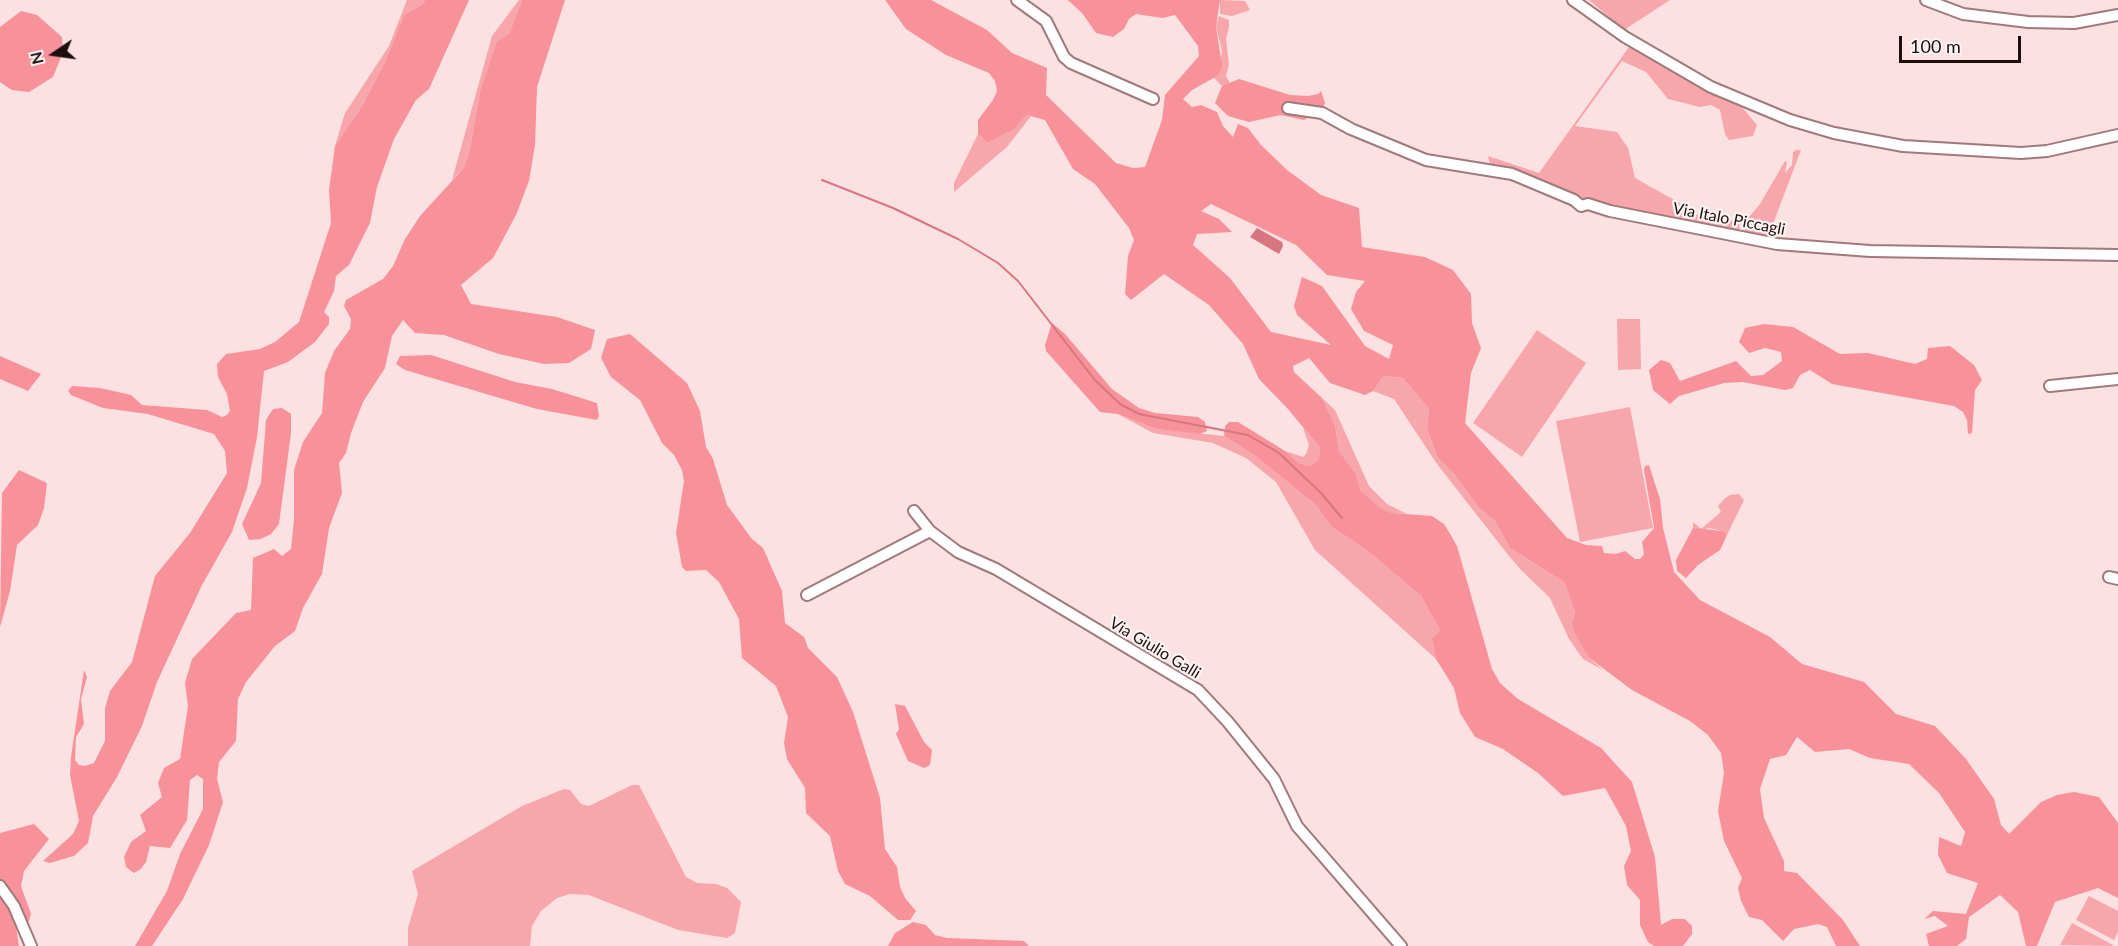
<!DOCTYPE html>
<style>
body{margin:0}
#map{position:relative;width:2118px;height:946px;overflow:hidden;background:#fbe1e2;font-family:Lato,sans-serif}
canvas{display:block}
.north{position:absolute;left:24px;top:24px;width:60px;height:60px;-webkit-text-stroke:4px #fcf3f3;paint-order:stroke;rotate:257deg;font-size:16px;font-weight:700;line-height:24px;text-align:center;color:#1d0e0f}
.north::after{content:'';display:block;margin:auto;width:21px;height:27px;background:#1d0e0f;clip-path:polygon(50% 0,100% 100%,50% 72%,0 100%)}
.scale{position:absolute;left:1899px;top:36px;width:122px;height:27px;box-sizing:border-box;border:3px solid #1d0e0f;border-top:0;padding-left:8px;font-size:18px;line-height:21px;white-space:nowrap;color:#1d0e0f;-webkit-text-stroke:4px #fcf3f3;paint-order:stroke}
</style>
<div id="map">
<canvas width="2118" height="946"></canvas>
<div class="north">N</div>
<div class="scale">100 m</div>
</div>
<script>
const ctx = document.querySelector('canvas').getContext('2d');
ctx.lineJoin = 'round';
function fill(path, color) { ctx.fillStyle = color; ctx.fill(path, 'evenodd'); }
const shape = rows => new Path2D(rows.map(r => 'M' + r).join(''));
function stroke(path, color, width, dash) { ctx.strokeStyle = color; ctx.lineWidth = width; ctx.lineCap = dash ? 'butt' : 'round'; ctx.setLineDash(dash || []); ctx.stroke(path); }
function label(font, color, halo, rows, align = 'center') {
  ctx.font = font + ' Lato,sans-serif'; ctx.lineWidth = 4.5; ctx.setLineDash([]); ctx.textBaseline = 'middle'; ctx.strokeStyle = halo; ctx.fillStyle = color; for (const [text, x, y, turn = 0] of rows) {
    ctx.save(); ctx.translate(x, y); ctx.rotate((+turn || 0) * Math.PI / 180); ctx.textAlign = isNaN(turn) ? turn : align; if (halo) ctx.strokeText(text, 0, 0); ctx.fillText(text, 0, 0); ctx.restore();
  }
}
fill(shape([
 [407,0,425,0,423,4,404,15,385,62,362,106,335,146,345,113,389,46],
 [519,0,522,0,509,34,480,92,469,154,463,169,452,180,492,36],
 [1220,0,1245,1,1250,10,1232,16,1220,14],
 [1589,0,1670,0,1624,30],
 [1219,16,1229,20,1229,27,1226,39,1229,65,1226,76,1230,83,1222,86,1214,78,1219,75,1222,50,1216,27],
 [1629,47,1741,106,1757,125,1753,136,1729,140,1725,134,1720,110,1711,105,1700,107,1668,99,1646,72,1622,61,1575,126,1617,132,1628,148,1635,178,1685,206,1687,213,1739,222,1740,232,1627,210,1577,197,1544,181,1490,165,1488,156,1539,173],
 [1027,115,1031,116,1007,147,954,192,954,183,978,134,987,143,1013,130],
 [1796,150,1801,150,1768,237,1742,233,1749,217,1760,204,1785,161,1787,162,1785,173,1792,165,1793,152],
 [1617,319,1640,319,1641,369,1618,370],
 [1537,330,1586,363,1522,457,1473,423],
 [1384,376,1403,378,1429,409,1427,429,1438,458,1455,475,1478,507,1495,521,1510,548,1564,582,1575,612,1572,623,1588,657,1603,670,1583,659,1569,639,1550,598,1520,569,1505,551,1437,464,1394,399,1373,391],
 [1322,398,1335,410,1369,486,1387,504,1407,514,1392,513,1381,508,1361,491,1356,474,1339,451,1335,425],
 [1630,407,1653,528,1580,542,1556,421],
 [1118,414,1156,429,1224,436,1254,455,1316,505,1331,526,1369,552,1421,596,1440,630,1432,638,1436,659,1315,550,1276,482,1246,458,1213,443,1153,433],
 [1303,428,1320,448,1319,459,1310,466,1299,463,1285,451,1303,457,1306,454,1309,445],
 [1739,494,1744,500,1727,535,1723,531,1709,528,1701,530,1693,528,1693,522,1701,529,1721,512,1718,506,1724,499,1730,495],
 [632,785,639,785,686,877,697,883,716,884,727,888,741,902,735,933,727,938,678,930,589,895,570,894,557,898,541,911,532,926,530,946,408,946,408,928,418,894,412,871,522,806,564,789,570,790,581,804,589,806],
 [2089,896,2118,911,2118,932,2114,940,2076,920],
 [2072,923,2113,945,2112,946,2060,945]
]), '#f7a6ac');
fill(shape([
 [425,0,469,0,429,89,416,100,394,139,377,187,370,223,349,265,336,276,334,291,324,312,329,317,329,324,315,342,288,362,264,371,257,437,247,488,232,532,202,585,157,682,142,726,117,777,93,816,88,843,74,856,50,863,43,861,73,834,79,821,70,775,71,757,84,670,87,677,81,699,84,724,76,737,75,760,79,765,85,766,94,763,105,741,105,708,110,691,132,662,155,576,190,533,227,473,225,451,214,434,148,414,103,408,71,395,68,391,72,386,100,388,131,395,142,405,207,410,222,417,227,415,230,411,227,394,218,377,217,364,226,354,260,349,275,342,299,322,331,223,329,190,335,146,362,106,385,62,404,15,423,4],
 [522,0,565,0,537,87,535,145,529,181,516,215,493,258,461,285,471,304,557,317,595,330,591,349,569,363,544,364,499,354,444,335,415,333,403,320,392,336,385,368,363,402,351,433,346,453,339,463,342,493,329,528,322,574,303,608,295,631,275,646,246,682,238,699,236,741,219,762,217,779,223,802,209,845,183,899,152,946,135,946,167,891,180,854,203,809,203,779,197,775,190,780,187,820,170,848,150,846,146,862,141,869,134,873,126,867,124,857,131,842,146,831,140,815,162,797,158,783,164,768,180,759,188,706,185,683,192,659,236,613,251,610,253,558,274,549,282,556,291,549,294,519,294,470,303,442,322,413,325,373,334,351,350,329,351,319,344,306,346,300,383,279,393,266,405,239,420,216,463,169,469,154,480,92,497,42,509,34],
 [885,0,931,0,987,30,1012,53,1047,68,1046,95,1116,163,1133,168,1145,167,1162,120,1165,95,1199,56,1198,46,1175,15,1162,18,1136,14,1129,19,1124,29,1113,37,1096,33,1082,13,1068,0,1220,0,1216,27,1222,65,1219,75,1192,90,1183,99,1192,107,1201,105,1217,112,1223,126,1233,137,1238,124,1248,128,1261,145,1287,170,1321,195,1359,208,1362,247,1425,257,1453,270,1471,294,1472,323,1481,348,1471,373,1465,423,1567,538,1586,545,1602,546,1604,553,1616,554,1625,551,1635,559,1640,559,1644,554,1642,542,1654,528,1644,470,1645,466,1649,465,1660,499,1663,528,1674,572,1700,600,1770,637,1802,664,1864,682,1896,714,1935,726,1966,759,1994,799,2001,825,2009,834,2041,802,2057,795,2074,792,2099,797,2118,823,2118,898,2098,888,2055,902,2037,946,2026,946,2018,912,2000,895,1969,917,1966,939,1957,946,1929,946,1926,934,1948,926,1935,916,1924,919,1933,911,1966,914,1978,883,1947,873,1938,855,1939,837,1961,846,1965,832,1939,793,1909,764,1870,758,1849,749,1815,752,1797,737,1786,755,1770,759,1760,789,1764,818,1784,861,1784,871,1797,873,1843,920,1860,946,1836,946,1827,927,1818,924,1794,929,1783,941,1762,920,1749,917,1741,901,1738,888,1742,878,1724,841,1718,811,1724,773,1721,753,1708,735,1690,721,1632,690,1588,657,1574,631,1572,623,1575,612,1564,582,1510,548,1495,521,1478,507,1455,475,1438,458,1427,429,1429,409,1403,378,1384,376,1373,391,1365,395,1330,383,1309,358,1293,366,1294,372,1322,398,1335,425,1339,451,1356,474,1361,491,1381,508,1392,513,1432,516,1444,524,1449,532,1457,546,1492,669,1500,683,1518,699,1601,748,1632,782,1655,857,1661,925,1672,919,1685,919,1692,926,1692,934,1683,946,1654,946,1648,942,1640,925,1640,900,1627,885,1624,866,1631,851,1626,826,1605,788,1563,796,1538,773,1503,749,1475,737,1460,713,1454,688,1436,659,1432,638,1440,630,1421,596,1369,552,1331,526,1316,505,1254,455,1224,436,1225,426,1229,422,1238,422,1285,451,1299,463,1310,466,1319,459,1320,448,1288,409,1259,379,1243,344,1209,305,1164,274,1131,300,1125,294,1128,256,1134,240,1129,228,1095,184,1073,169,1045,120,1027,115,1013,130,987,143,978,134,978,120,993,100,997,91,995,81,989,73,946,55,906,29],
 [1211,204,1296,245,1327,275,1365,281,1356,292,1351,309,1364,331,1393,345,1389,359,1365,346,1322,286,1302,277,1294,306,1297,315,1331,345,1271,332,1230,278,1193,245,1197,234,1232,232,1219,219,1201,211],
 [21,11,37,15,62,37,63,52,53,77,29,92,12,90,0,82,0,27],
 [1239,79,1290,95,1308,96,1318,94,1321,91,1325,103,1322,110,1304,120,1281,115,1249,122,1228,116,1215,103,1222,86],
 [1052,323,1065,334,1112,389,1139,408,1155,413,1198,417,1205,422,1207,431,1200,434,1156,429,1118,414,1100,412,1046,351,1045,345],
 [1764,324,1793,327,1840,354,1868,353,1915,364,1927,359,1928,348,1950,346,1974,365,1982,380,1975,390,1972,433,1968,434,1967,420,1963,412,1954,406,1832,384,1810,370,1800,375,1793,388,1785,390,1743,382,1724,383,1679,396,1670,404,1653,390,1649,370,1661,360,1670,363,1680,381,1736,361,1751,376,1763,375,1782,361,1781,352,1765,348,1749,353,1739,342,1745,328],
 [630,334,687,383,700,411,706,447,713,459,727,505,752,539,763,548,782,591,785,623,804,637,808,648,837,677,853,712,880,798,885,849,897,867,900,887,905,898,916,911,910,920,898,920,870,896,845,884,838,871,830,836,806,813,805,788,787,759,784,743,788,717,776,686,742,658,739,619,719,582,706,570,686,571,682,567,676,533,684,481,682,470,674,455,662,443,640,400,611,377,601,358,607,339],
 [431,355,515,382,552,389,597,403,599,416,597,420,537,409,405,370,396,364,400,356],
 [0,356,41,374,28,391,0,379],
 [282,408,291,414,291,433,279,524,271,534,261,539,249,540,242,524,261,483,266,420,273,409],
 [19,470,47,483,44,508,38,525,17,545,10,591,0,627,2,493],
 [1693,528,1723,531,1727,535,1720,550,1698,565,1686,578,1677,571,1676,560],
 [895,704,905,706,924,742,932,750,930,765,924,768,908,761,896,734,899,729],
 [34,824,49,839,24,871,21,886,31,914,29,921,16,927,19,946,0,946,0,833],
 [913,922,926,925,935,935,947,938,1024,941,1029,946,888,946,895,933]
]), '#f7919a');
fill(shape([
 [1257,228,1282,242,1283,246,1279,254,1250,237]
]), '#d8767f');
stroke(shape([
 [822,180,893,208,958,239,998,263,1018,281,1094,379,1120,404,1139,414,1248,435,1279,453,1321,493,1342,518]
]), '#d8767f', 2);
const minor = shape([
 [1017,0,1046,21,1064,57,1071,63,1153,99],
 [1573,0,1625,37,1711,87,1790,120,1834,133,1903,146,2021,153,2047,151,2118,135],
 [1926,0,1963,14,2028,22,2074,23,2118,15],
 [1288,108,1322,113,1351,129,1426,160,1512,174,1574,200,1581,206,1588,204,1610,211,1777,244,1870,251,2118,255],
 [2050,386,2118,379],
 [914,511,930,531,958,552,996,569,1198,690,1228,722,1274,779,1297,826,1401,946],
 [2109,577,2118,579],
 [807,595,930,531],
 [0,886,14,906,31,946]
]);
stroke(minor, '#a0797b', 14);
stroke(minor, '#fff', 10);
label('16px', '#1d0e0f', '#fcf3f3', [
 ["Via Italo Piccagli",1729,219,11],
 ["Via Giulio Galli",1155,648,31]
]);
</script>
